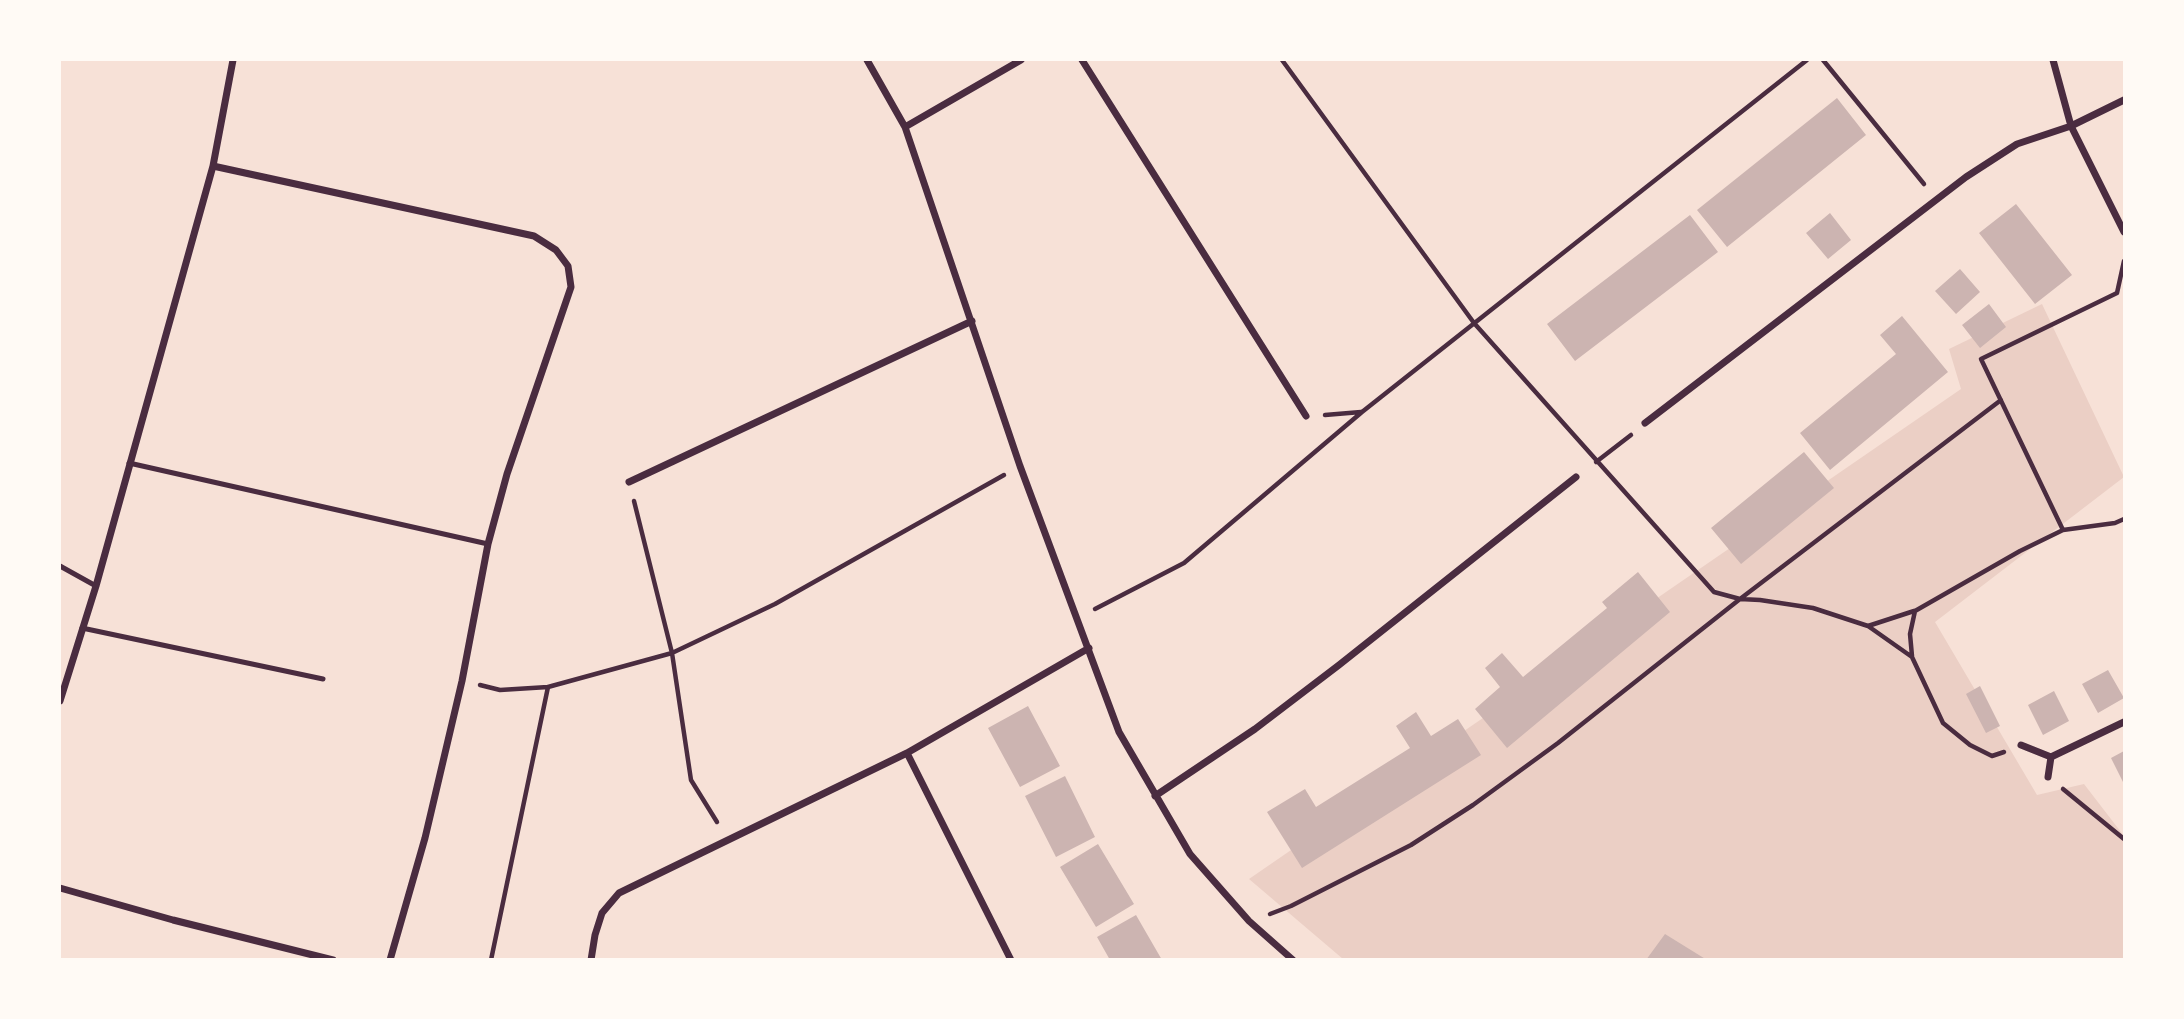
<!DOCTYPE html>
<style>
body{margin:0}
#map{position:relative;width:2184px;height:1019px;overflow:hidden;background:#f7e1d7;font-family:"Roboto Condensed",sans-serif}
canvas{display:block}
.frame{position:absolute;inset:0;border:61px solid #fffaf5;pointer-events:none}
</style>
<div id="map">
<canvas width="2184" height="1019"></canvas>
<div class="frame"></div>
</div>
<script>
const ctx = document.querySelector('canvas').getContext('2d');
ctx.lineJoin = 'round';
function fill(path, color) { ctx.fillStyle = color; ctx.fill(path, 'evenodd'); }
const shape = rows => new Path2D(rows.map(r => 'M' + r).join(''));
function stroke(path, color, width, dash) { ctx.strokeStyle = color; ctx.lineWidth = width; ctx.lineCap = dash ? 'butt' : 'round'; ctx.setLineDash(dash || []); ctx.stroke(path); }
fill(shape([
 [2042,304,2124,477,1935,622,2037,795,2084,784,2124,836,2124,959,1343,959,1249,879,1961,389,1949,349]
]), '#ebcfc5');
fill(shape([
 [1837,98,1866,135,1727,247,1697,210],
 [2016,204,2072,275,2035,304,1979,233],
 [1830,213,1851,240,1828,259,1806,233],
 [1690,215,1718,252,1575,361,1547,324],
 [1960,269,1980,292,1956,314,1935,291],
 [1989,304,2006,327,1980,348,1962,325],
 [1902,316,1948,372,1830,470,1800,433,1896,354,1880,335],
 [1804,452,1834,488,1741,564,1711,528],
 [1638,572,1670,612,1507,748,1475,709,1500,687,1485,668,1502,653,1523,677,1607,608,1602,602],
 [2108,670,2124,698,2098,713,2082,684],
 [1980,686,2000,726,1986,733,1966,694],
 [2054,691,2069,721,2043,735,2028,705],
 [1028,706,1060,766,1020,787,988,728],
 [1416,712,1431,736,1458,719,1481,755,1302,868,1267,812,1305,789,1316,807,1410,748,1396,726],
 [2124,751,2124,784,2111,758],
 [1065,776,1095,837,1056,857,1025,796],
 [1098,844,1134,904,1096,927,1060,867],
 [1136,915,1162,960,1110,960,1097,937],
 [1665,934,1707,960,1646,960]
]), '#ccb4b1');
stroke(shape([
 [1282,60,1474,323,1714,592,1740,599,2001,400],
 [1823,60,1924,184],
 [1325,415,1361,412],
 [1596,462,1631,435],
 [634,501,672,653,691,780,717,822],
 [2063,530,1981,359,2117,293,2124,261],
 [1095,609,1184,563,1362,412,1807,60],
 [1868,626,1914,611],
 [1912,656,1910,634,1915,611,2020,551,2063,530,2115,523,2124,519],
 [480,685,500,690,548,687],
 [2063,789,2124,839],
 [1270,914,1291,906,1411,845,1473,805,1558,743,1740,599,1760,600,1813,608,1868,626,1912,657,1943,723,1970,745,1992,756,2004,752],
 [491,960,548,687,672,653,775,604,1004,475]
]), '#4a2c40', 4.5);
stroke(shape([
 [129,463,488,544],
 [60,566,96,586],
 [82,628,323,679]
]), '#4a2c40', 5);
stroke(shape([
 [867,60,905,127,1020,466,1119,732,1190,854,1249,921,1293,960],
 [1082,60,1306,416],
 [2053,60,2071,126,2124,232],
 [905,127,1021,60],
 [213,166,534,236,556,250,568,266,571,287,507,474,488,544,462,681,425,838,390,960],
 [1645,423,1966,177,2017,144,2071,126,2124,100],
 [629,482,972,321],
 [60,701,96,586,213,166,233,60],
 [2021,745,2051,757,2124,722],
 [907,753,1011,960],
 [2048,777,2051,757],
 [1155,796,1255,729,1339,665,1576,477],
 [60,888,173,920,333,960],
 [591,960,595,935,602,913,619,893,907,753,1089,648]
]), '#4a2c40', 7);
</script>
